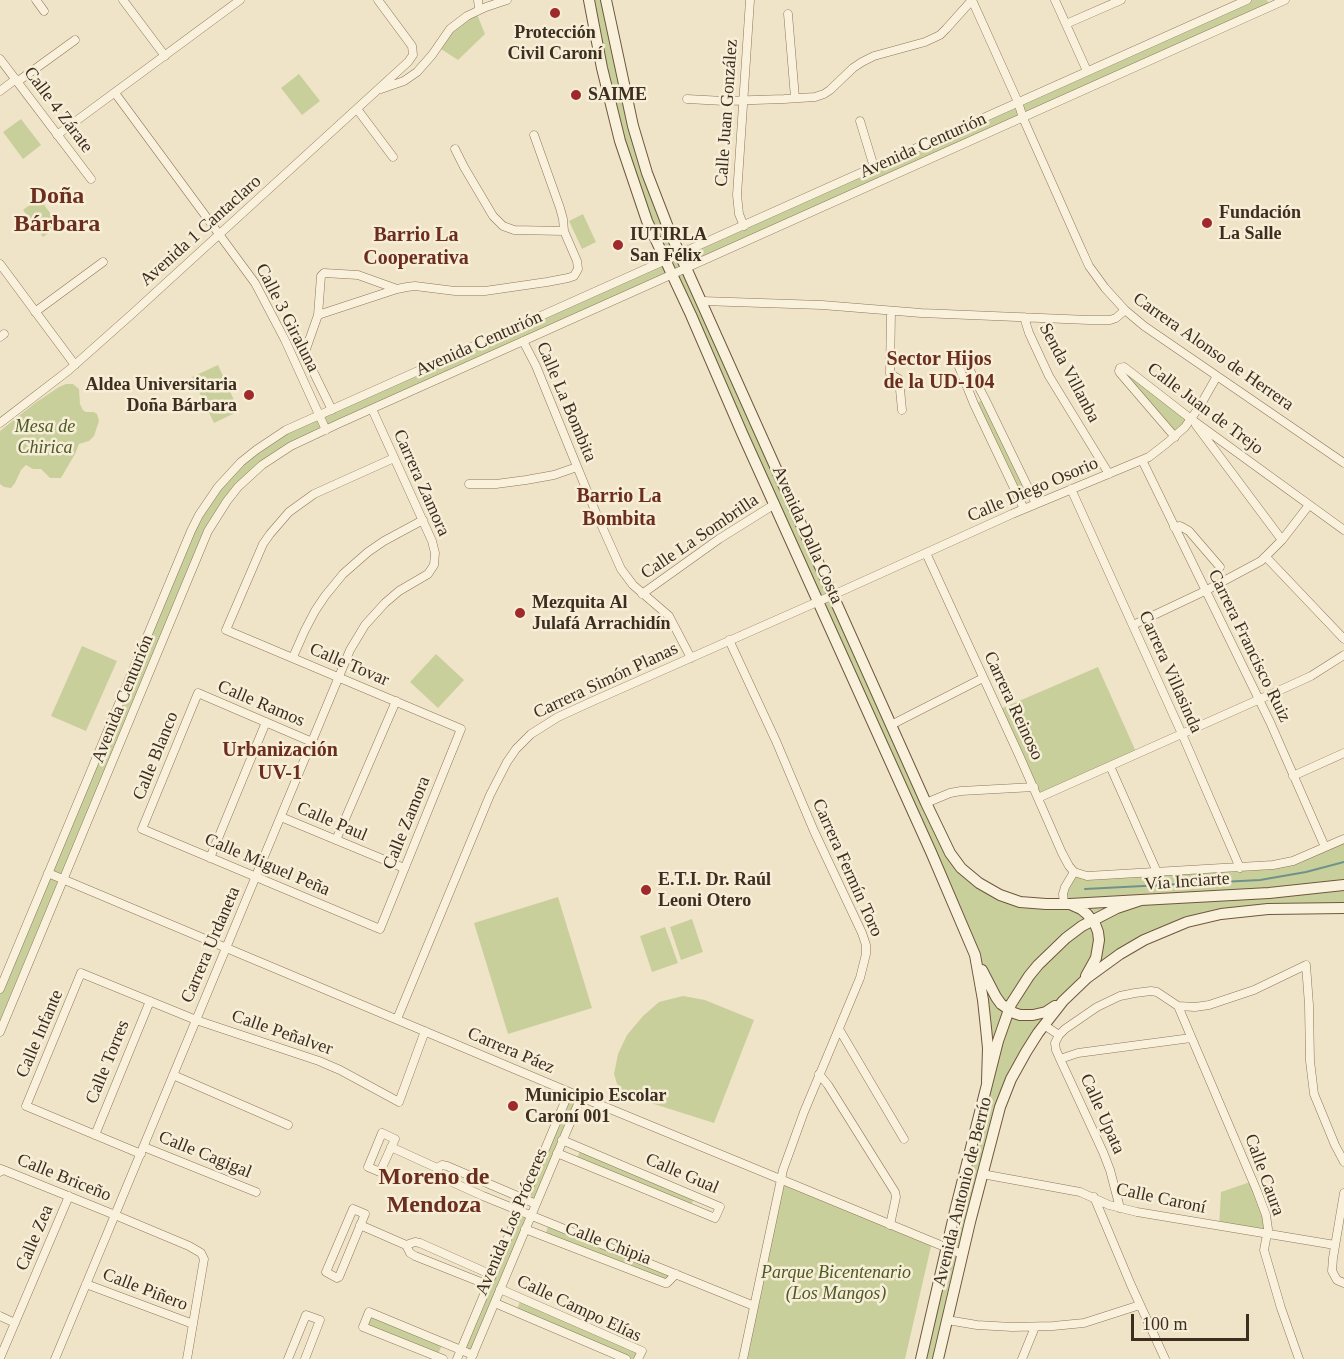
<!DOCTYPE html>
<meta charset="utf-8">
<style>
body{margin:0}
#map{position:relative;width:1344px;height:1359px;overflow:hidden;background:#f0e4c8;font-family:"Times New Roman",serif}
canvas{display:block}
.scale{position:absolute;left:1131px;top:1314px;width:118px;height:27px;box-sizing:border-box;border:3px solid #3d2e20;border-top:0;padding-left:8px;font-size:18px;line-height:21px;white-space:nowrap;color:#3d2e20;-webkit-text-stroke:4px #f7eed8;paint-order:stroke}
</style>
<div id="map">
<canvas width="1344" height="1359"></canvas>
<div class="scale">100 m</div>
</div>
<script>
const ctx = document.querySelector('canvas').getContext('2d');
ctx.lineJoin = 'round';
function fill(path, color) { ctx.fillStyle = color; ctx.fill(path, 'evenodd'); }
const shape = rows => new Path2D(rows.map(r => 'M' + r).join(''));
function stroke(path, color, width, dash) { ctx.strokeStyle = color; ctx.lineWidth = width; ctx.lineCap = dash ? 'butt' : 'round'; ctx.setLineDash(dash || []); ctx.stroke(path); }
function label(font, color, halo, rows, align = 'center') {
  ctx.font = font + ' "Times New Roman",serif'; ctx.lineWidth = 5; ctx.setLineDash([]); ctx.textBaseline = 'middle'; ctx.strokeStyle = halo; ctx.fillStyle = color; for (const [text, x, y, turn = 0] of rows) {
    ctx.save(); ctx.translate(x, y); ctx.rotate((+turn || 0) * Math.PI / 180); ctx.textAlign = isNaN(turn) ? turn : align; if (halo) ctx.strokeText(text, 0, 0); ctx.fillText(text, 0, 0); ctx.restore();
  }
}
fill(shape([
 [589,0,606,0,633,126,681,254,1247,0,1267,0,1270,7,687,268,955,860,1010,899,1063,904,1063,894,1077,873,1273,865,1344,839,1344,908,1236,911,1144,940,1063,1001,1011,1079,938,1359,921,1359,987,1082,979,973,672,275,340,423,262,465,217,516,0,1032,0,989,191,531,218,487,270,440,666,260,640,202],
 [476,12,485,34,458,60,438,47,445,36],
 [299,74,320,101,302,115,281,88],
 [21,119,41,145,23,159,3,132],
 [39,198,59,225,43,237,23,210],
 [583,214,596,242,582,249,569,221],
 [218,365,239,411,214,423,192,377],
 [1122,367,1191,419,1177,435,1119,370],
 [66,384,73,384,79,389,80,404,83,410,86,412,94,412,97,414,99,421,94,436,89,441,79,444,75,454,61,478,50,478,41,469,33,469,26,465,21,470,15,483,11,488,4,487,0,484,0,431,35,403,59,387],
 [985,399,1026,484,1015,489,974,404],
 [82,646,117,661,86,731,51,716],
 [436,654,464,680,438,708,410,682],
 [1098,667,1137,754,1038,798,998,710],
 [558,897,592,1008,508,1034,474,923],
 [692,919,703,952,681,960,670,927],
 [665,927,678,963,652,972,640,936],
 [683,996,705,1000,754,1020,714,1123,635,1098,625,1093,617,1084,614,1074,618,1054,627,1035,643,1016,659,1002],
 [569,1092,581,1097,536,1204,524,1199],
 [581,1148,695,1196,690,1208,576,1161],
 [781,1179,932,1242,905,1359,743,1359],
 [1253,1181,1257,1191,1267,1235,1219,1226,1221,1192],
 [519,1211,531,1216,473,1355,461,1350],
 [549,1223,676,1274,665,1283,545,1236],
 [521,1299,642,1351,638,1359,626,1359,516,1312],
 [369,1312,443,1342,437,1357,363,1327]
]), '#c9cf9b');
stroke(shape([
 [1085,889,1260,880,1306,872,1344,862]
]), '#6f938a', 2);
const street = shape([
 [36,0,44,11],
 [123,0,165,56],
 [478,0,479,9],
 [972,0,1018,102,1023,118,1079,244,1089,266,1105,288,1125,310,1144,326,1344,463],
 [1055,0,1087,71],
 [788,14,795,98],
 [1066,24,1121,0],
 [0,59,91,179],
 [17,82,75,40],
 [381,89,404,81,417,72,432,55,450,29,467,16,486,7,507,0],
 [0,91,16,79],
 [115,93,255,283,285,340,326,430],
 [687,99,724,101,784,99,815,97,824,94,830,90,853,68,862,62,874,56,925,42,940,35,946,29,972,0],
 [357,109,393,157],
 [860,121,874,167],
 [57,135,240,0],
 [455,149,464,167,493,216,503,226,514,230,564,231],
 [744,226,739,214,737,195,750,0],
 [0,264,75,365],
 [702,301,822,305,921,313,1089,320,1110,320,1116,318,1125,310],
 [891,311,890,374,899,379,902,410],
 [35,312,103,262],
 [318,315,397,289,407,287,415,286,455,291,485,291,547,282,568,278,574,276,578,269,577,261,564,231,563,219,560,208,534,135],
 [1024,317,1029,333,1049,376,1109,474],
 [0,337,4,334],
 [523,341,536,366,596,513,621,569,633,585,669,616,691,658],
 [332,410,310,365,305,352,318,315,321,276,324,273,358,275,397,289],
 [0,423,69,370,132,314,408,62,413,55,412,46,378,0],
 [1196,425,1282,540],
 [1175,437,1120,373,1119,371,1120,368,1124,367,1191,419,1344,530],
 [1142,460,1270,722,1325,847],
 [469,484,496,484,526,480,554,475,577,467],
 [1071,489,1182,734,1240,868],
 [1024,509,974,404,957,362,957,360,961,357,964,359,985,399,1036,504],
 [1174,527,1180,526,1189,531,1220,567],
 [926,553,1019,755,1062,853,1069,866,1074,872],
 [1266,557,1344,639],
 [642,594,719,539,775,504],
 [1133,625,1205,591,1261,561,1282,540,1309,505],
 [729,640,776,741,814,831,862,933,866,945,866,954,860,978,804,1112,783,1170,743,1359],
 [293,657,305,630,315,611,325,596,343,574,368,552,384,541,423,520],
 [891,725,983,678],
 [312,742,198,693,142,829,380,929,461,729,226,630,263,544,270,534,289,512,314,494,394,458],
 [1110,766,1157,872],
 [1293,776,1344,753],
 [1038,798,1287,687,1311,676,1344,655],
 [926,803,950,793,961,791,1034,787],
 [281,817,404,868],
 [336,840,396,701],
 [210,858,266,722],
 [1074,872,1087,876,1273,865,1293,861,1344,839],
 [48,873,581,1097,962,1254],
 [1064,904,1063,894,1065,887,1074,872],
 [0,989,191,531,199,515,218,487,241,462,256,450,286,430,1247,0],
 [1178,1006,1257,1191,1266,1215,1268,1229,1264,1250,1281,1308,1299,1359],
 [397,1019,490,795,507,762,516,749,531,734,558,717,593,701,833,595,1012,514,1149,457,1167,443,1185,427,1200,406,1217,376],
 [1044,1025,1059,1035],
 [839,1029,904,1139],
 [0,1032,208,531,227,501,238,487,262,465,291,446,340,423,1285,0],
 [1060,1059,1078,1053,1191,1038],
 [819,1074,828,1085,895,1192,896,1197,890,1225],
 [173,1075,288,1125],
 [382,1133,395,1139,380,1172,368,1167,382,1133],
 [95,1135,150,1001],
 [144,1147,256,1192],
 [391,1147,437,1168,442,1165,447,1166,536,1204],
 [557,1153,715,1218,720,1207,562,1140],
 [141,1154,26,1106,81,973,196,1020,319,1061,340,1070,399,1102,425,1031],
 [437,1168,439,1175,443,1178,483,1196,754,1306],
 [0,1172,1,1169,16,1175,115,1215,189,1246,201,1253,204,1259,187,1359],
 [982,1174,1080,1192,1109,1205,1137,1212,1335,1245],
 [1344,1193,1333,1258,1332,1271,1337,1280,1344,1283],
 [1094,1197,1131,1285,1165,1359],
 [1120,1208,1110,1170,1103,1152,1060,1059,1056,1050,1055,1043,1059,1035,1065,1029,1097,1007,1120,996,1135,993,1151,991,1157,992,1178,1006,1195,1007,1209,1005,1254,990,1306,965,1309,1005,1310,1061,1314,1094,1335,1145,1344,1162],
 [353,1209,365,1214,339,1277,337,1278,326,1272,353,1209],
 [360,1225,406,1245,410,1253,415,1256,488,1285],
 [525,1229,665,1283,667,1283,676,1274],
 [406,1245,415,1242,420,1243,492,1275],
 [86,1284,193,1324],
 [500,1289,642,1351,638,1359],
 [495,1303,626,1359],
 [0,1316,15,1323],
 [947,1320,977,1325,1012,1327,1053,1326,1084,1323,1140,1305],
 [0,1358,69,1196],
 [55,1359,350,650,365,625,385,603,399,591,428,574,434,565,435,553,432,541,372,409],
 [288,1359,306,1315,320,1320,305,1359],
 [443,1359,363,1327,369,1312,473,1355],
 [457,1359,569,1092],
 [471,1359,581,1097],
 [1022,1359,1035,1327]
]);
const secondary = shape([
 [589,0,602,68,620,141,647,221,691,315,742,433,931,852,975,955,983,1000,986,1028,988,1048,987,1082],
 [606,0,633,126,647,173,669,230,926,803,950,853,961,868,979,883,1000,895,1020,902,1046,904,1070,904,1141,900],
 [1072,905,1081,909,1087,914,1095,924,1098,932,1099,940,1096,958,1086,976],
 [982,970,996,997,1001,1004,1014,1013,1020,1015,1033,1015,1046,1012,1055,1006],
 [921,1359,956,1207,998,1041,1011,1004,1029,976,1038,965,1066,938,1082,926,1117,908,1141,900,1269,893,1344,885],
 [938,1359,970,1222,1000,1107,1011,1079,1026,1052,1038,1033,1063,1001,1087,978,1120,954,1144,940,1187,922,1221,914,1268,909,1344,908]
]);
stroke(street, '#8d765c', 9);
stroke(secondary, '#6f573f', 12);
stroke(street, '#faf1dc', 8);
stroke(secondary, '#faf1dc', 10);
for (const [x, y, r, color] of [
 [555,13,6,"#9e2a2b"],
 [576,95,6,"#9e2a2b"],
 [1207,223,6,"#9e2a2b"],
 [618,245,6,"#9e2a2b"],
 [249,395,6,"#9e2a2b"],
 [520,613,6,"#9e2a2b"],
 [646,890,6,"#9e2a2b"],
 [513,1106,6,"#9e2a2b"]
]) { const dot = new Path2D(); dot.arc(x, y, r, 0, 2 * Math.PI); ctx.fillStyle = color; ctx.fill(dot); stroke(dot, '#f7eed8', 2); }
label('bold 18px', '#3d2e20', '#f7eed8', [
 ["Protección",555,33,"center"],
 ["Civil Caroní",555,54,"center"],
 ["SAIME",588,95],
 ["Fundación",1219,213],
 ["La Salle",1219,234],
 ["IUTIRLA",630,235],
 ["San Félix",630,256],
 ["Aldea Universitaria",237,385,"right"],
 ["Doña Bárbara",237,406,"right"],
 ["Mezquita Al",532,603],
 ["Julafá Arrachidín",532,624],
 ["E.T.I. Dr. Raúl",658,880],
 ["Leoni Otero",658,901],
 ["Municipio Escolar",525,1096],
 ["Caroní 001",525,1117]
], 'left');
label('18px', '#3d2e20', '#f7eed8', [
 ["Calle 4 Zárate",58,110,53],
 ["Calle Juan González",727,113,-86],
 ["Avenida Centurión",923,146,-24],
 ["Avenida 1 Cantaclaro",201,231,-42],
 ["Calle 3 Giraluna",287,318,63],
 ["Avenida Centurión",479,344,-24],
 ["Carrera Alonso de Herrera",1213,352,35],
 ["Senda Villanba",1069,373,62],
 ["Calle La Bombita",566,402,67],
 ["Calle Juan de Trejo",1205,409,37],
 ["Carrera Zamora",421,483,66],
 ["Calle Diego Osorio",1033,490,-23],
 ["Avenida Dalla Costa",807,535,66],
 ["Calle La Sombrilla",700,537,-34],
 ["Carrera Francisco Ruiz",1249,646,64],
 ["Calle Tovar",349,665,23],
 ["Carrera Villasinda",1170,672,66],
 ["Carrera Simón Planas",606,681,-25],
 ["Avenida Centurión",123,699,-68],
 ["Calle Ramos",261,704,23],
 ["Carrera Reinoso",1013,706,65],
 ["Calle Blanco",156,756,-68],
 ["Calle Paul",332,822,23],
 ["Calle Zamora",407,823,-68],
 ["Calle Miguel Peña",267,865,23],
 ["Carrera Fermín Toro",847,868,66],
 ["Vía Inciarte",1187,882,-4],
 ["Carrera Urdaneta",211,945,-67],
 ["Calle Peñalver",282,1033,19],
 ["Calle Infante",40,1034,-67],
 ["Carrera Páez",511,1051,23],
 ["Calle Torres",108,1062,-68],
 ["Calle Upata",1102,1114,66],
 ["Calle Cagigal",205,1155,22],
 ["Calle Gual",682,1174,23],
 ["Calle Caura",1264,1175,70],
 ["Calle Briceño",64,1178,22],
 ["Avenida Antonio de Berrío",963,1192,-76],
 ["Calle Caroní",1161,1199,12],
 ["Avenida Los Próceres",512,1222,-67],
 ["Calle Zea",35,1238,-67],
 ["Calle Chipia",608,1244,21],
 ["Calle Piñero",145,1290,21],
 ["Calle Campo Elías",579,1309,25]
]);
label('italic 18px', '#4d5a26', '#f7eed8', [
 ["Mesa de",45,427],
 ["Chirica",45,448],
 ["Parque Bicentenario",836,1273],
 ["(Los Mangos)",836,1294]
]);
label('bold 20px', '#6b2e1e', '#f7eed8', [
 ["Barrio La",416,236],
 ["Cooperativa",416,259],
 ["Sector Hijos",939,360],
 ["de la UD-104",939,383],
 ["Barrio La",619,497],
 ["Bombita",619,520],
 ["Urbanización",280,751],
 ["UV-1",280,774]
]);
label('bold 24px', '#6b2e1e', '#f7eed8', [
 ["Doña",57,197],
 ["Bárbara",57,225],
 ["Moreno de",434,1178],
 ["Mendoza",434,1206]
]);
</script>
